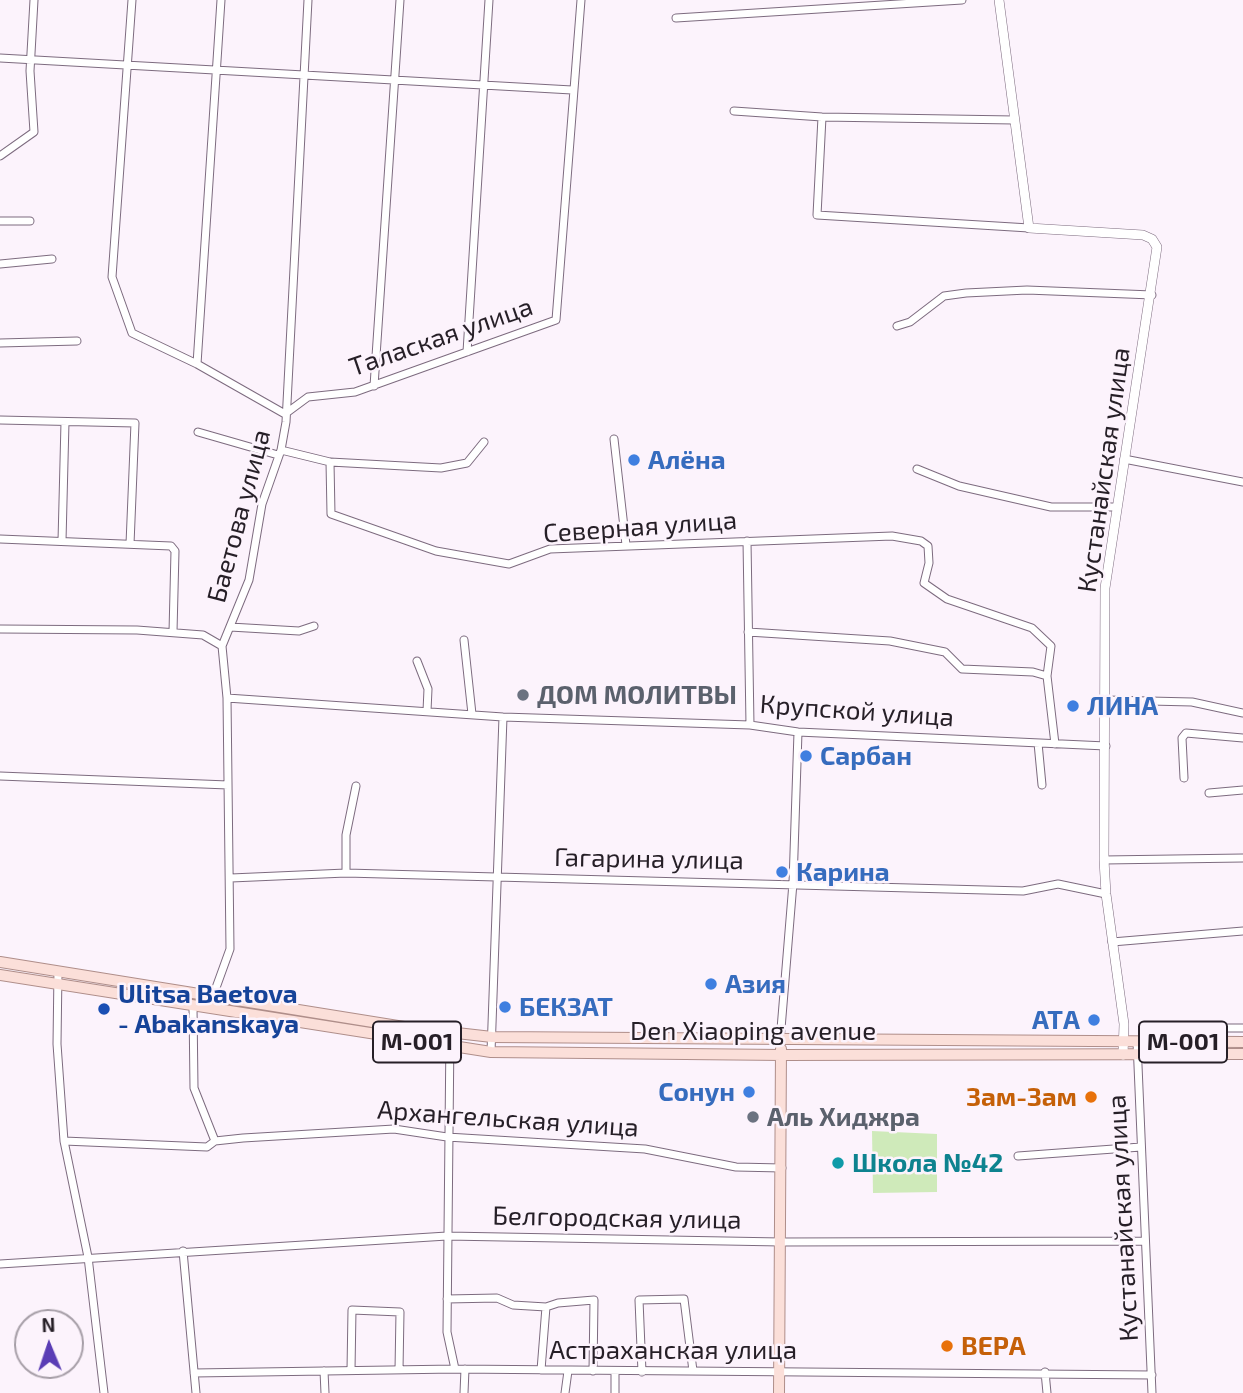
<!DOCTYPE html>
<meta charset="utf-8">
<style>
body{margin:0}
#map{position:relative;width:1243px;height:1393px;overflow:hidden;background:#fcf3fc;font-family:"Exo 2",sans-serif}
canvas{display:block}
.north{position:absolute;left:14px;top:1309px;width:70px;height:70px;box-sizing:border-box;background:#fcf3fc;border:2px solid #a69ea7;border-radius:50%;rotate:358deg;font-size:19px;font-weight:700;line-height:28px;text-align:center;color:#261f27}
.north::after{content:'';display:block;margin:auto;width:24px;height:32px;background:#5a3db5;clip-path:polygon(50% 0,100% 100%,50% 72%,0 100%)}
</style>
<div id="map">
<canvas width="1243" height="1393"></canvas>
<div class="north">N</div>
</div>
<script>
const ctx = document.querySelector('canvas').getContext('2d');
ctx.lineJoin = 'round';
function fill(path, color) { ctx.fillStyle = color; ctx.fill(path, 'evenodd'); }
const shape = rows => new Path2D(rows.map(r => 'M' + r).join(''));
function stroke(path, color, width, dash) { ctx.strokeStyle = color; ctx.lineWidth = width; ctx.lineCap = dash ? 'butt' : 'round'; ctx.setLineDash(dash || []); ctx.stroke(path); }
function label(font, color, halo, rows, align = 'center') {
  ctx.font = font + ' "Exo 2",sans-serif'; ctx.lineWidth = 5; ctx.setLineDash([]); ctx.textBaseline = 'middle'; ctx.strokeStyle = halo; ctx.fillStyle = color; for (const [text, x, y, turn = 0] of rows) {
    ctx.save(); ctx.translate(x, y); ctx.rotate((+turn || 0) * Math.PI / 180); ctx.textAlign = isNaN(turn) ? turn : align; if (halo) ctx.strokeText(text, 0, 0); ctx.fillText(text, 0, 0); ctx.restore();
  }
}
fill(shape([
 [872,1131,937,1134,937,1192,873,1193]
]), '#cfeaba');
const minor = shape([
 [132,0,112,277,132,333,197,364,285,414,308,397,355,392,556,320,581,0],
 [676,18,962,0],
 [0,58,572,90],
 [734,111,822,117,1014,120],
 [822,117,817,215,1029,228],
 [0,156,34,132,30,71,34,0],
 [0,221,30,221],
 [0,264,52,259],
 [897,326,910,322,944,296,966,293,1027,290,1152,295],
 [0,343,77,341],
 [467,352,489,0],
 [197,364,221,0],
 [374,386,400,0],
 [0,420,135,423,130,544],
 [198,432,278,455],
 [614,439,626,545],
 [281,450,330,462,441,468,467,463,484,442],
 [1124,459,1243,482],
 [330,462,331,514,436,551,509,564,550,549,892,536,921,541,928,546,929,563,924,583,947,599,1032,628,1051,646,1047,676,1055,744],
 [917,469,959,486,1051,507,1117,507],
 [0,539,171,546,175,551,173,632],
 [62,541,65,422],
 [747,541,750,725],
 [230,627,299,631,314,626],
 [0,629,137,630,203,635,222,646],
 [748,632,890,641,945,652,962,669,1033,672,1047,676],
 [464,640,472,714],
 [417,661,428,689,427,711],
 [227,698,503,717,750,725,798,732,1106,746],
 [1107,700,1192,702,1243,713],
 [1038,743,1042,785],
 [0,776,228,785],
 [1184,778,1182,738,1186,733,1243,738],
 [1209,793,1243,790],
 [1104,860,1243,858],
 [346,873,346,835,356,786],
 [231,878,346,873,1023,891,1058,884,1106,894],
 [1112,942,1243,931],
 [58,971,57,1044,64,1141,88,1257,104,1393],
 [213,996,230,949,227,698,222,646,249,580,262,504,281,450,286,422,308,0],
 [193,1007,194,1088,215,1141],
 [1216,1028,1243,1028],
 [450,1033,447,1332,455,1369],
 [780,1041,793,883,798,732],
 [1137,1042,1152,1393],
 [491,1052,503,717],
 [64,1141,207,1147,215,1141,243,1138,394,1129,447,1137,645,1149,736,1167,782,1168],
 [1018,1156,1141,1147],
 [183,1251,196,1393],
 [0,1264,447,1236,781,1242,1145,1241],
 [447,1299,497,1298,513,1305,546,1307,541,1370],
 [546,1307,558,1303,594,1300,593,1371],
 [351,1370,352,1310,400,1312,399,1370],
 [324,1371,325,1393],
 [642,1372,639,1300,684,1299,693,1371],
 [1045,1372,1047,1393],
 [194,1373,455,1369,1152,1375],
 [464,1393,465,1369],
 [565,1393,568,1371],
 [615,1393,615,1372]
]);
const tertiary = shape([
 [999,0,1029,228,1143,235,1152,239,1157,247,1105,588,1104,860,1106,894,1124,1024,1123,1055]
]);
const primary = shape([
 [0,962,404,1027,492,1037,1243,1042],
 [0,975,491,1052,782,1055,1243,1054],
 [779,1393,781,1049]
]);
stroke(minor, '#7d6b7f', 9);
stroke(tertiary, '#7d6b7f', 10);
stroke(primary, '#af8e8a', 12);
stroke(minor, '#fff', 7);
stroke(tertiary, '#fff', 9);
stroke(primary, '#fbdfd9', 10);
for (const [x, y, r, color] of [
 [634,460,7,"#3f7fe0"],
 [523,695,7,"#6b7280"],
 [1073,706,7,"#3f7fe0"],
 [806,756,7,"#3f7fe0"],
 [782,872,7,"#3f7fe0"],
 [711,984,7,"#3f7fe0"],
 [505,1007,7,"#3f7fe0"],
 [104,1009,7,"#1a4fb4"],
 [1094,1020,7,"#3f7fe0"],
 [749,1092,7,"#3f7fe0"],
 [1091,1097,7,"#e8710a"],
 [753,1117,7,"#6b7280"],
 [838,1163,7,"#0f9aa8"],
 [947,1346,7,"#e8710a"]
]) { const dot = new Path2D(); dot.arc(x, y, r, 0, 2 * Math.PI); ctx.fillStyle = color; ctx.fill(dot); stroke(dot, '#fcf3fc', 2.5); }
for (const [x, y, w] of [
 [417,1042,88],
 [1183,1042,88]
]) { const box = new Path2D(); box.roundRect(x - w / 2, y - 20.5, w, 41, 5); ctx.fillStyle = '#fcf3fc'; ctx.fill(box); stroke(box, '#261f27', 2); }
label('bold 24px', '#261f27', null, [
 ["M-001",417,1042],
 ["M-001",1183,1042]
]);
label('26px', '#261f27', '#fcf3fc', [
 ["Талаская улица",441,337,-19],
 ["Кустанайская улица",1104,470,-82],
 ["Баетова улица",239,516,-75],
 ["Северная улица",640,527,-4],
 ["Крупской улица",857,711,4],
 ["Гагарина улица",649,859,1],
 ["Den Xiaoping avenue",753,1031],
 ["Архангельская улица",508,1119,4],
 ["Белгородская улица",617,1218,1],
 ["Кустанайская улица",1123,1218,-93],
 ["Астраханская улица",673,1350]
]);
label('bold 26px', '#366cbe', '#fcf3fc', [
 ["Алёна",648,460],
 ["ЛИНА",1087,706],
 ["Сарбан",820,756],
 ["Карина",796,872],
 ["Азия",725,984],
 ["БЕКЗАТ",519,1007],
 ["АТА",1080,1020,"right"],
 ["Сонун",735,1092,"right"]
], 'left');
label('bold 26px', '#5b616d', '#fcf3fc', [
 ["ДОМ МОЛИТВЫ",537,695],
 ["Аль Хиджра",767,1117]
], 'left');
label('bold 26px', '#164399', '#fcf3fc', [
 ["Ulitsa Baetova",118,994],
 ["- Abakanskaya",118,1024]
], 'left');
label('bold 26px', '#c56008', '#fcf3fc', [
 ["Зам-Зам",1077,1097],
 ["ВЕРА",961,1346,"left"]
], 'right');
label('bold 26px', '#0d838f', '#fcf3fc', [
 ["Школа №42",852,1163]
], 'left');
</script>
